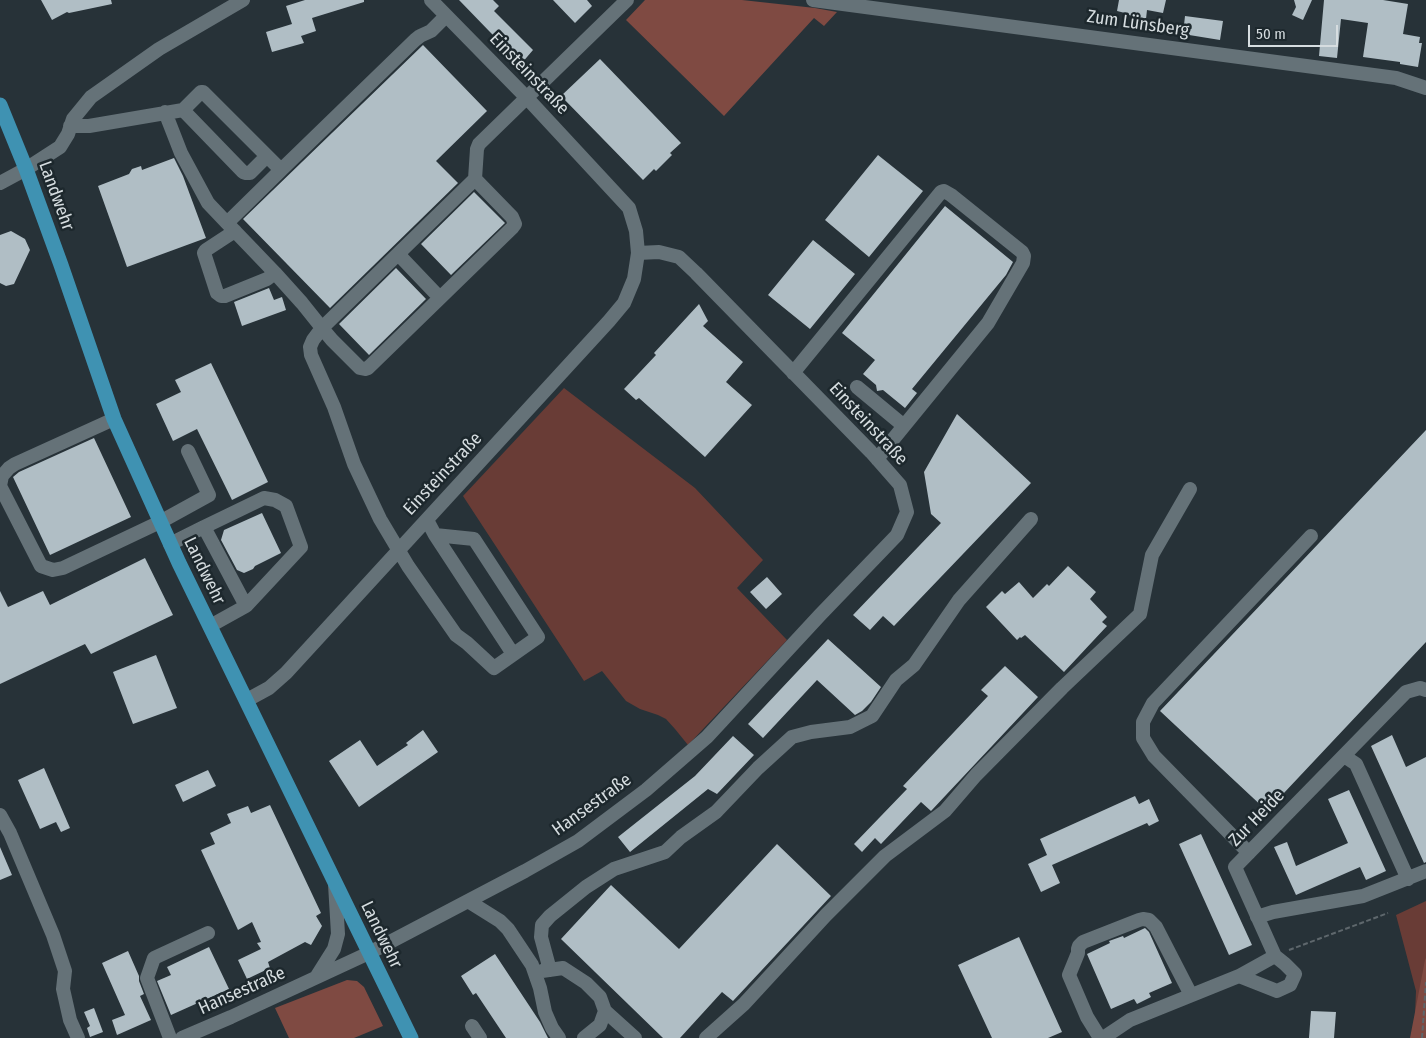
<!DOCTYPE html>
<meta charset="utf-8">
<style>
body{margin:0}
#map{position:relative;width:1426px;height:1038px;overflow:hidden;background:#273238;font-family:"Fira Sans Condensed",sans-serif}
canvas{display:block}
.scale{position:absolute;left:1248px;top:25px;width:90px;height:22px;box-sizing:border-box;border:2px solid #d6dde0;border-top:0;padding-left:6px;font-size:15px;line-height:18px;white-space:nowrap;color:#d6dde0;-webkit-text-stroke:4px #1d282d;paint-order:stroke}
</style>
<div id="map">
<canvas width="1426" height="1038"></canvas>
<div class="scale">50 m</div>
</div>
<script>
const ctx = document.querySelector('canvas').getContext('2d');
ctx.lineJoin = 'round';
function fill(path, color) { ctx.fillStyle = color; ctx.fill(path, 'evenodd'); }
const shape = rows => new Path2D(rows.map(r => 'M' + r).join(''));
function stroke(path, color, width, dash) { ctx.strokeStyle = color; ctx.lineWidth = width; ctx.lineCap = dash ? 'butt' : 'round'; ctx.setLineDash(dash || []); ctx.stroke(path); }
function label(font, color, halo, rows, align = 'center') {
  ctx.font = font + ' "Fira Sans Condensed",sans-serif'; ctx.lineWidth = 5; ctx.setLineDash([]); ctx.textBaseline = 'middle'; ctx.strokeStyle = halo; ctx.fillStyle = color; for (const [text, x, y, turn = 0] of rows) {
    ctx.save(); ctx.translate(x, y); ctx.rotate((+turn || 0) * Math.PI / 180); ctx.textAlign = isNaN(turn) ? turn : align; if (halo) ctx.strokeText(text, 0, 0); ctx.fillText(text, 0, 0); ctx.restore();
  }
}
fill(shape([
 [564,388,695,488,763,560,737,588,787,640,688,745,675,729,666,719,658,715,640,709,626,701,602,671,584,681,463,496],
 [1426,901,1426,1038,1414,1038,1416,991,1396,915]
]), '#693c36');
fill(shape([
 [645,0,742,0,815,8,837,12,824,26,814,18,724,116,626,20],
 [1426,958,1426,1038,1410,1038,1425,960],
 [347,980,357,981,364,987,383,1026,354,1038,289,1038,275,1008]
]), '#7f4a42');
fill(shape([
 [41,0,111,0,112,4,69,13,67,12,52,20],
 [305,0,364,0,364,2,312,18,316,31,301,36,304,43,272,52,266,32,292,24,286,6],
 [459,0,493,0,499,6,494,11,533,50,521,64],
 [553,0,587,0,592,6,575,23],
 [1119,0,1166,0,1163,13,1147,10,1146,19,1129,15,1129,14,1117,11],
 [1294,0,1312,0,1303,20,1292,15,1296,7],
 [1324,0,1383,0,1408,4,1403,34,1420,37,1419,43,1422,43,1418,67,1400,64,1400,62,1363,57,1368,23,1341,19,1337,58,1319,56],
 [1185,16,1223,21,1220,40,1183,34],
 [423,45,487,111,436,161,458,183,330,308,243,219],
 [600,59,681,143,670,153,672,155,656,171,654,169,643,180,561,96],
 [878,155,923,191,869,257,825,220],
 [174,158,183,176,206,238,127,267,98,186,129,174,132,169,141,166,142,170],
 [474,192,505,223,451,275,421,244],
 [945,206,1013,262,1006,275,912,389,917,393,905,408,883,390,877,391,876,385,863,374,875,360,842,333],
 [11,231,25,239,30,250,14,284,6,286,0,283,0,235],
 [813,240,855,274,810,329,768,295],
 [396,268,426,299,369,355,339,324],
 [269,288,274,300,282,297,286,310,242,326,234,302],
 [699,304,708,321,703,326,743,362,726,382,752,405,705,457,639,398,636,400,624,389,656,355,654,353],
 [211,363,268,482,232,500,197,429,173,441,156,404,181,392,175,380],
 [957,414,1031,483,894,626,883,616,870,630,853,615,941,523,931,514,924,472],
 [1426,430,1426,642,1267,811,1160,711],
 [94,438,131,517,50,555,13,477,19,472],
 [262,513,281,553,255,566,253,569,244,573,237,570,221,540,224,530],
 [145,558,173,615,91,654,85,644,0,684,0,591,8,607,43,591,50,605],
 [1068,566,1096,592,1090,599,1107,617,1102,622,1107,626,1064,672,1025,635,1021,638,1020,637,1017,640,986,607,1002,591,1005,594,1019,582,1033,598,1047,584,1049,586],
 [767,577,782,594,766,609,750,592],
 [828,639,881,687,871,702,862,711,855,715,817,680,763,738,748,724],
 [156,655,177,708,133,724,113,672],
 [1005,666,1038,697,931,811,921,802,881,844,875,838,862,852,854,844,907,789,903,786,988,696,981,690],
 [423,730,438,752,359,807,329,761,360,740,377,766,408,745,406,743],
 [1392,735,1406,767,1426,757,1426,862,1424,863,1371,746],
 [733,736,754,755,717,794,708,789,630,852,618,837,695,776],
 [44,768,70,828,61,832,56,822,40,829,18,780],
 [208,770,216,786,183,802,175,785],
 [1349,790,1386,871,1366,880,1360,867,1296,895,1274,847,1287,842,1296,866,1348,843,1328,799],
 [1135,796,1139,804,1149,799,1159,821,1149,826,1147,823,1052,865,1060,883,1041,892,1028,864,1047,855,1040,839],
 [270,805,321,913,316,916,322,926,311,945,305,942,268,962,270,968,247,979,238,960,261,949,257,943,261,942,252,922,238,930,201,850,215,844,210,833,231,823,227,814,248,806,251,813],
 [1201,834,1252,945,1229,955,1179,844],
 [777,844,831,896,733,1001,722,992,680,1038,663,1038,561,939,611,885,679,949],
 [0,847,12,875,0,880],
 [1145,928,1149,932,1172,983,1149,993,1151,997,1137,1004,1134,999,1111,1009,1087,954,1110,943,1109,941,1123,936,1124,938],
 [1019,937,1062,1032,1048,1038,992,1038,958,965],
 [209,947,229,989,171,1015,157,981,171,975,167,967],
 [128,951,139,976,139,981,144,994,140,996,151,1020,117,1035,112,1020,125,1015,102,963],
 [495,954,540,1022,548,1038,506,1038,476,993,473,995,461,976],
 [94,1008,103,1032,90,1037,87,1028,90,1026,84,1012],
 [1311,1011,1336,1012,1334,1038,1309,1038]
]), '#b0bec5');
stroke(shape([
 [1289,950,1388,913],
 [1422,1038,1426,982]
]), '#5e676c', 2, [5, 2.5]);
stroke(shape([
 [813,0,1396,78,1426,88],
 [183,110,243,172,246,173,250,173,267,156],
 [165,112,181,153,208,203,227,223,281,170],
 [70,126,89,126,183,110,201,92,203,92,281,170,415,40,420,36,431,31,446,16],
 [475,179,477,149,479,144,627,0],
 [0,183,26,169,60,147,68,134,73,119,91,97,159,49,243,0],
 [227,223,253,250,275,273,267,279,225,296,221,296,217,293,204,253,206,250,235,231],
 [399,255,440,298],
 [275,273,302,303,322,328,332,340,360,368,365,369,368,368,512,228,515,224,512,217,475,179,322,328,313,340,310,347,311,355,334,407,354,464,380,519,408,566,456,635,467,643,494,668,538,637,474,539,435,535,427,520],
 [793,373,941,192,944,191,951,195,1022,252,1024,256,1023,263,988,323,877,459],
 [857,387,904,426],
 [114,419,15,464,9,468,2,476,0,486,41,566,53,570,63,568,160,522,209,495,188,451],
 [204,527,264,498,275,500,286,506,301,547,246,606],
 [435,535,513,654],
 [170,544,204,527,246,606,210,626],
 [247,700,269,688,286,673,609,321,624,303,634,279,638,253,636,231,629,208,527,98,431,0],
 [1344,756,1356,764,1408,879],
 [0,815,10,833,53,935,65,971,63,989,70,1020,78,1038],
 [1249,853,1154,756,1143,738,1143,722,1153,703,1311,536],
 [468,901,500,921,508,929,532,965,540,988,545,1012,552,1028,559,1038],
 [1257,917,1273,912,1363,896,1426,871],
 [1275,956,1235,867,1406,692,1420,688,1426,690],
 [550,970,541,937,542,925,550,916,586,887,614,869,665,852,681,837,716,812,758,768,792,737,811,732,850,727,872,716,896,680,914,665,959,600,1031,519],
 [542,971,563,968,586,983,600,997,605,1011,600,1025,584,1038],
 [317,976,334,949,338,934,335,884],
 [605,1011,635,1038],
 [472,1026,480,1038],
 [170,1038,147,978,154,958,208,933],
 [182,1038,231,1017,369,953,525,871,578,841,646,790,707,737,820,615,897,535,907,512,900,485,871,452,696,273,679,257,659,252,638,253],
 [706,1038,744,1004,826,915,885,856,945,811,976,775,1062,688,1140,614,1152,555,1190,489],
 [1100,1038,1087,1017,1069,975,1078,953,1078,949,1079,946,1083,942,1139,920,1143,919,1149,920,1156,927,1191,995],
 [1103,1038,1130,1020,1239,976,1275,956,1285,964,1295,974,1290,985,1277,991,1239,976]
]), '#657278', 14);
stroke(shape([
 [0,105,26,169,61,265,114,419,179,563,411,1038]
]), '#3f92b2', 15);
label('18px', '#d6dde0', '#1d282d', [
 ["Zum Lünsberg",1138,24,8],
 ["Einsteinstraße",529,74,46],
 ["Landwehr",56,196,70],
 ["Einsteinstraße",868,424,47],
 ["Einsteinstraße",443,474,-47],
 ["Landwehr",204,571,64],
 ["Hansestraße",592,805,-36],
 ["Zur Heide",1257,818,-46],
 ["Landwehr",381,935,64],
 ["Hansestraße",242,991,-24]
]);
</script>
